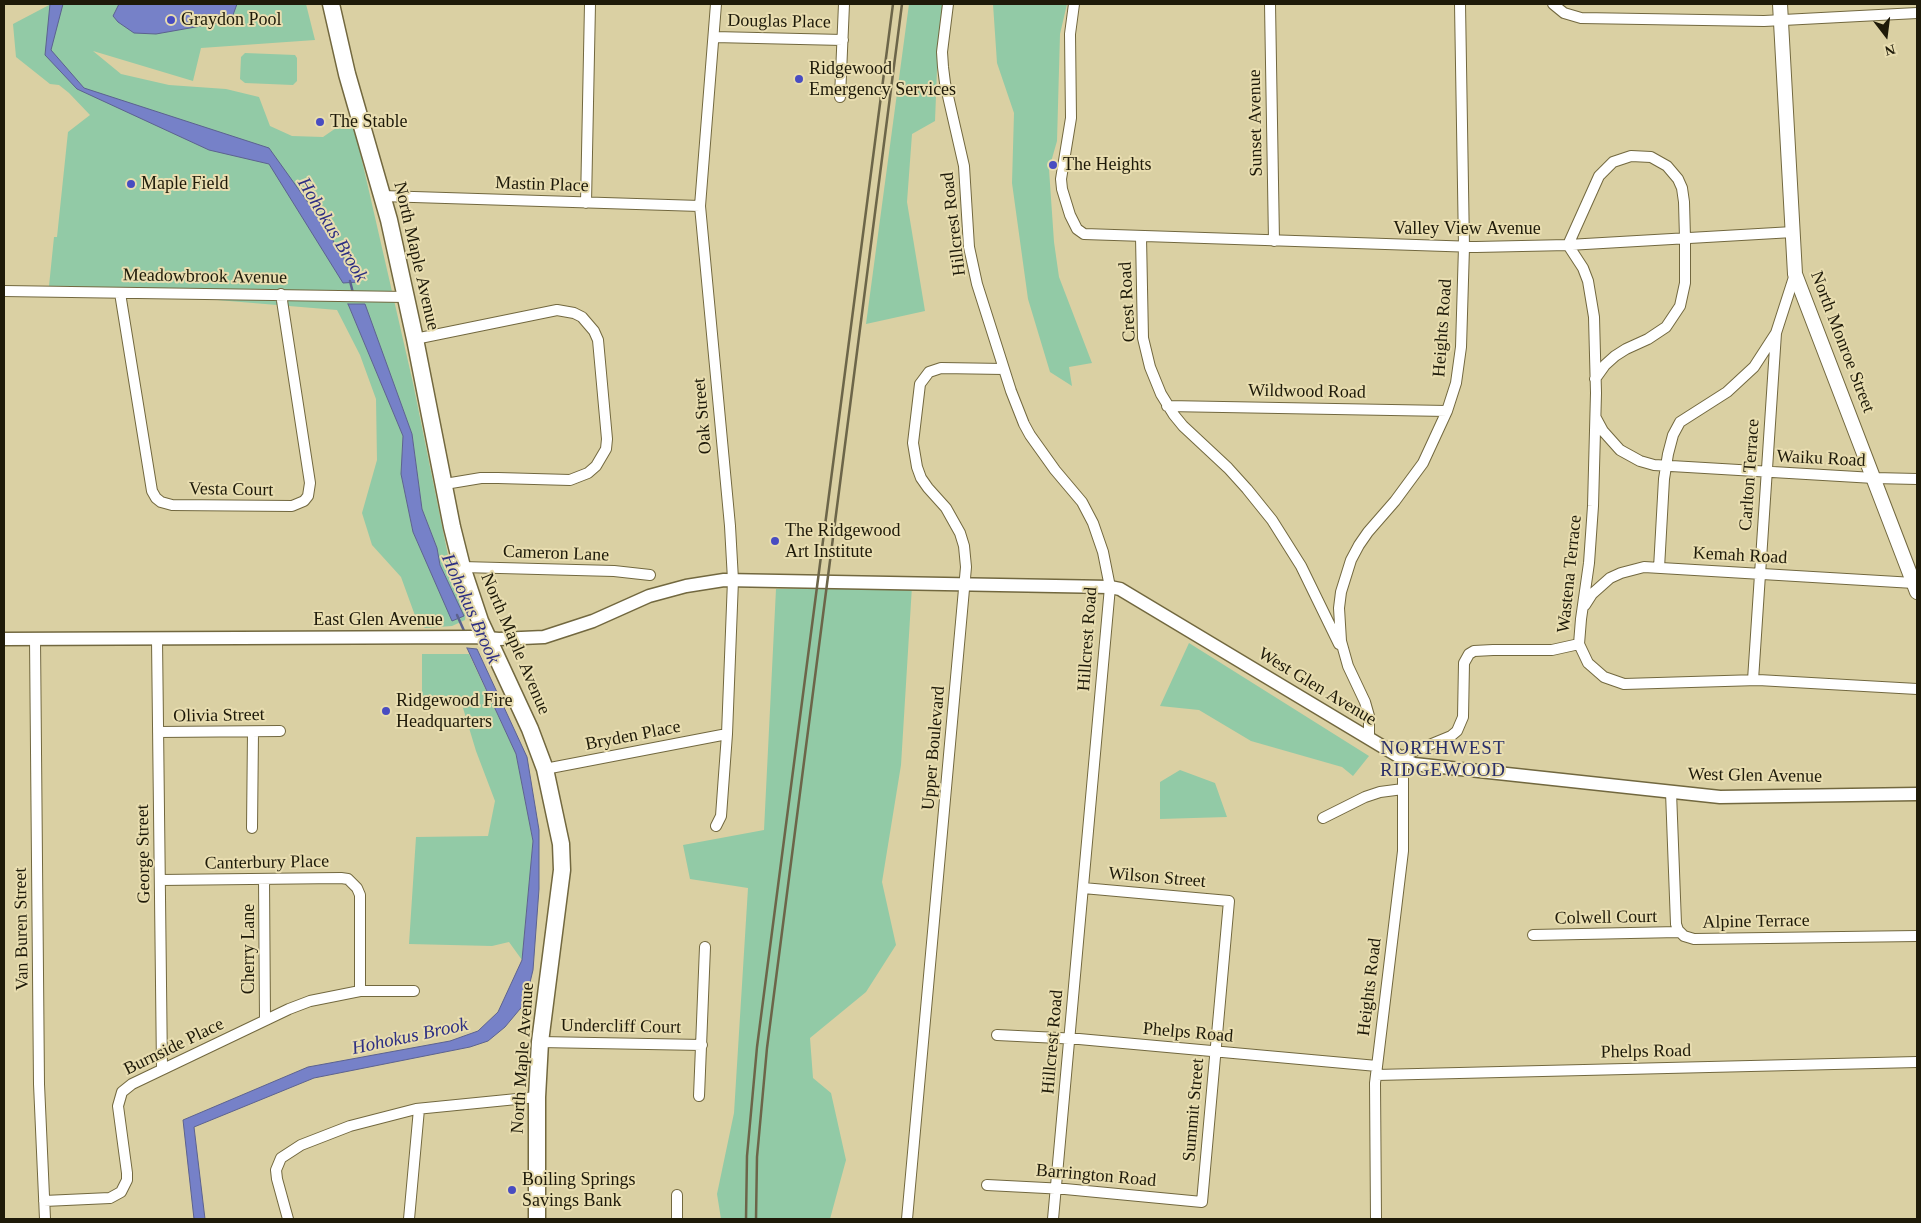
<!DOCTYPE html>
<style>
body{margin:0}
#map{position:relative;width:1921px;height:1223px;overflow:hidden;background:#dad0a3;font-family:Georgia,serif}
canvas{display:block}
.frame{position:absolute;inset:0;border:5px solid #1e1a09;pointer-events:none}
.north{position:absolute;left:1861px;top:10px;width:50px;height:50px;-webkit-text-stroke:4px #e8ddb0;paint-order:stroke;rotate:165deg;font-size:14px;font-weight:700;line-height:20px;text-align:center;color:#1e1a09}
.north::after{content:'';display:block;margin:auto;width:18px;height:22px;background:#1e1a09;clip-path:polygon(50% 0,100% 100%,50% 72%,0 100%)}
</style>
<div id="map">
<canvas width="1921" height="1223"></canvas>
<div class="frame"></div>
<div class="north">N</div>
</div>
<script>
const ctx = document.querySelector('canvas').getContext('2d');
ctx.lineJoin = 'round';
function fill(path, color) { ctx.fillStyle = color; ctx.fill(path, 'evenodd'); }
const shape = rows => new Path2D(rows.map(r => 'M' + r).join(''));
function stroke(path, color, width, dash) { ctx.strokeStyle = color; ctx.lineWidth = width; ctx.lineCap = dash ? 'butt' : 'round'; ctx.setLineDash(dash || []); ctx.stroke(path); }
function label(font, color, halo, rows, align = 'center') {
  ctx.font = font + ' Georgia,serif'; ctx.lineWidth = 4; ctx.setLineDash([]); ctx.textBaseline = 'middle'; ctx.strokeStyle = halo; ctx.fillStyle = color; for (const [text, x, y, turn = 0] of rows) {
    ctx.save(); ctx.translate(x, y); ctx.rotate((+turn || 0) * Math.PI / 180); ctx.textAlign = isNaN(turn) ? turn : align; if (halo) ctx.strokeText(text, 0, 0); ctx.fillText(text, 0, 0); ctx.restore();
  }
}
fill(shape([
 [51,4,306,4,315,40,201,48,193,81,93,51,121,74,169,85,226,89,259,97,270,126,292,136,323,137,352,117,413,383,452,575,466,612,465,620,452,626,425,628,417,621,401,577,372,545,362,513,377,460,376,399,360,355,337,310,49,286,54,237,57,237,68,132,90,115,69,93,59,85,50,84,16,57,13,24],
 [348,304,365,305,412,434,422,509,437,548,440,565,464,616,452,620,413,532,401,474,403,436],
 [909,4,943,4,938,44,935,121,912,134,907,202,925,311,866,324],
 [993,4,1067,4,1060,34,1057,141,1049,169,1054,242,1059,277,1092,363,1069,367,1072,386,1050,372,1028,299,1012,183,1014,113,997,63],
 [245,53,295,55,297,58,297,81,293,85,245,83,240,79,241,57],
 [912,586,901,765,882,882,896,945,866,992,810,1038,813,1078,831,1093,846,1160,830,1219,721,1219,717,1194,734,1113,748,888,690,879,683,845,764,830,776,589],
 [1189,643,1369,756,1353,776,1342,767,1251,741,1199,710,1160,706],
 [422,654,469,654,516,754,533,841,522,960,509,942,492,946,409,944,416,837,488,836,495,801,476,751,460,698,422,702],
 [1180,770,1215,783,1227,817,1160,819,1160,782]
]), '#92caa6');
const water = shape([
 [50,4,63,4,51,50,84,88,269,148,317,215,359,282,343,283,269,164,209,150,77,89,45,55,50,4],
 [119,4,237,4,233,15,229,19,218,23,156,34,134,33,118,22,113,16,119,4],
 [348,304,365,304,412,434,422,509,437,548,440,565,464,616,452,621,413,532,401,474,403,436,348,304],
 [467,648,477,649,527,757,539,830,539,889,533,970,525,1003,505,1027,488,1041,470,1047,314,1078,194,1127,205,1219,194,1219,183,1120,308,1067,450,1041,478,1031,498,1012,522,960,533,841,516,754,467,648]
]);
fill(water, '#7681c8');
stroke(water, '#5c628f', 1);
stroke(shape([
 [350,281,353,293],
 [457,615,465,633]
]), '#5c628f', 2.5);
const minor = shape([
 [948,4,942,52,943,67,945,83,964,166,969,247,977,284,1011,391,1024,424,1030,435,1055,470,1082,502,1093,523,1103,552,1110,587,1053,1219],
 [1074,4,1070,34,1071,118,1061,179,1062,189,1070,215,1077,229,1084,234,1476,247,1568,245,1793,232],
 [1270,4,1274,241],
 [1553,4,1564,13,1581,18,1764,21,1917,13],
 [714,37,843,40],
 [840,97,844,4],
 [382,196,700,206],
 [586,203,590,4],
 [1141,237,1143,338,1150,367,1161,394,1174,415,1183,426,1228,468,1247,489,1272,520,1301,566,1339,644],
 [1568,245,1583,268,1588,281,1594,317,1596,393,1593,506,1589,563,1581,619,1579,644,1588,663,1604,677,1624,684,1758,680,1917,689],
 [1568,245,1599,176,1613,162,1631,156,1651,157,1667,166,1678,179,1682,188,1684,202,1685,238,1685,283,1680,306,1666,327,1648,339,1626,349,1615,356,1605,365,1595,379],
 [4,291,406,297],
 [120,293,152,491,156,498,161,502,172,505,292,506,304,501,308,496,310,483,281,294],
 [415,339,557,310,574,313,582,317,594,331,598,340,607,439,606,449,596,466,588,473,570,480,498,478,481,478,445,484],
 [1167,406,1447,411],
 [1596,418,1603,431,1620,450,1640,461,1654,465,1874,478,1917,479],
 [462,567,614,571,650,575],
 [1659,568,1664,479,1668,454,1673,435,1680,422,1727,392,1754,367,1776,333,1795,274],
 [1585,605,1592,594,1610,578,1621,573,1644,567,1914,583],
 [35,639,39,1084,45,1219],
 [157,639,162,1069],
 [1753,680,1776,333],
 [158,732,280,731],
 [1369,737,1369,716,1365,702,1348,666,1341,641,1339,608,1341,592,1351,560,1359,545,1368,532,1395,501,1423,463,1447,411,1456,383,1461,347,1464,247,1460,4],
 [1400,757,1451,736,1457,731,1463,717,1464,663,1469,654,1474,651,1493,650,1552,650,1579,644],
 [545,769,727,734],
 [1671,792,1676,924,1678,930,1684,936,1694,939,1917,936],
 [1323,818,1365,797,1380,792,1403,789],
 [716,826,721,816,727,734,733,580,730,526,700,206,716,4],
 [252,828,253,732],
 [264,879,265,1020],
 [160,880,341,878,348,879,357,888,360,895,360,991],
 [1533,935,1679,932],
 [997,1035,1079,1039,1377,1066],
 [540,1042,702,1045],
 [1376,1075,1917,1062],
 [699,1096,705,947],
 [987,1185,1065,1189,1202,1202,1229,901,1083,888],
 [44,1201,110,1198,121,1192,127,1180,127,1173,118,1106,122,1092,132,1084,289,1009,310,1001,360,991,414,991],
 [288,1219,277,1179,276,1170,281,1158,301,1145,350,1126,416,1109,537,1097],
 [409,1219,419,1109],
 [677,1219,677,1195],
 [907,1219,966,567,964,546,960,533,946,508,928,488,921,478,917,467,913,443,920,384,929,372,941,368,1004,369],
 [1376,1219,1375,1083,1403,851,1403,759]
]);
const tertiary = shape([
 [4,639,475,637,499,639,544,637,593,621,649,596,686,586,724,580,1110,587,1120,589,1405,760,1414,764,1720,797,1917,794]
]);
const secondary = shape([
 [1780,4,1795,274,1917,592]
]);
const primary = shape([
 [331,4,347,74,389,220,415,339,452,527,462,567,480,621,530,729,545,769,561,844,562,870,540,1042,537,1097,537,1219]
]);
stroke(minor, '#72683f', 12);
stroke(tertiary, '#72683f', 15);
stroke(secondary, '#72683f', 16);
stroke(primary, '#72683f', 19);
stroke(minor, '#fff', 10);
stroke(tertiary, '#fff', 12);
stroke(secondary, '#fff', 14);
stroke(primary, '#fff', 16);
stroke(shape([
 [746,1219,747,1156,757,1047,893,4],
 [756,1219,757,1157,767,1048,902,4]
]), '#6c6549', 2.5);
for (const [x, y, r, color] of [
 [171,20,5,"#484cc1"],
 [799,79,5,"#484cc1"],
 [320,122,5,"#484cc1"],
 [1053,165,5,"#484cc1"],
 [131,184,5,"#484cc1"],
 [775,541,5,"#484cc1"],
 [386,711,5,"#484cc1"],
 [512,1190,5,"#484cc1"]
]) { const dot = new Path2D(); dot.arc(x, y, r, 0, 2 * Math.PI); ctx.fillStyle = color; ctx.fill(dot); stroke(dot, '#e8ddb0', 2); }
label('18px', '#1e1a09', '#e8ddb0', [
 ["Graydon Pool",181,20],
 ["Ridgewood",809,69],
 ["Emergency Services",809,90],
 ["The Stable",330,122],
 ["The Heights",1063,165],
 ["Maple Field",141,184],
 ["The Ridgewood",785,531],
 ["Art Institute",785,552],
 ["Ridgewood Fire",396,701],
 ["Headquarters",396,722],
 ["Boiling Springs",522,1180],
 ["Savings Bank",522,1201]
], 'left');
label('18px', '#1e1a09', '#e8ddb0', [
 ["Douglas Place",779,22,1],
 ["Sunset Avenue",1256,123,-91],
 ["Mastin Place",542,185,2],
 ["Hillcrest Road",954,224,-97],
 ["Valley View Avenue",1467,229],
 ["North Maple Avenue",416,256,77],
 ["Meadowbrook Avenue",205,277,1],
 ["Crest Road",1128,302,-93],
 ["Heights Road",1443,328,-86],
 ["North Monroe Street",1842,342,69],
 ["Wildwood Road",1307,392,1],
 ["Oak Street",703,416,-95],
 ["Waiku Road",1821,459,3],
 ["Carlton Terrace",1750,475,-86],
 ["Vesta Court",231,490,1],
 ["Cameron Lane",556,554,2],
 ["Kemah Road",1740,556,3],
 ["Wastena Terrace",1570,574,-84],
 ["East Glen Avenue",378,620],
 ["Hillcrest Road",1088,639,-86],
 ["North Maple Avenue",515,644,67],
 ["West Glen Avenue",1317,687,31],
 ["Olivia Street",219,716,-1],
 ["Bryden Place",633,736,-11],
 ["Upper Boulevard",934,748,-85],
 ["West Glen Avenue",1755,776,1],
 ["George Street",144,854,-91],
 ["Canterbury Place",267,863,-1],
 ["Wilson Street",1157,878,5],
 ["Colwell Court",1606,918,-1],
 ["Alpine Terrace",1756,922,-1],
 ["Van Buren Street",22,929,-91],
 ["Cherry Lane",249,949,-90],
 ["Heights Road",1370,987,-83],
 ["Undercliff Court",621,1027,1],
 ["Phelps Road",1188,1033,5],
 ["Hillcrest Road",1053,1042,-85],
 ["Burnside Place",174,1047,-26],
 ["Phelps Road",1646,1052,-1],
 ["North Maple Avenue",523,1058,-86],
 ["Summit Street",1194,1110,-85],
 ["Barrington Road",1096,1176,5]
]);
label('italic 19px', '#2d2f83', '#e8ddb0', [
 ["Hohokus Brook",332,230,59],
 ["Hohokus Brook",470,609,66],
 ["Hohokus Brook",410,1037,-12]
]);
ctx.letterSpacing = '1px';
label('19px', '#292e68', '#e8ddb0', [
 ["NORTHWEST",1443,749],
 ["RIDGEWOOD",1443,771]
]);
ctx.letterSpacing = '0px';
</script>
